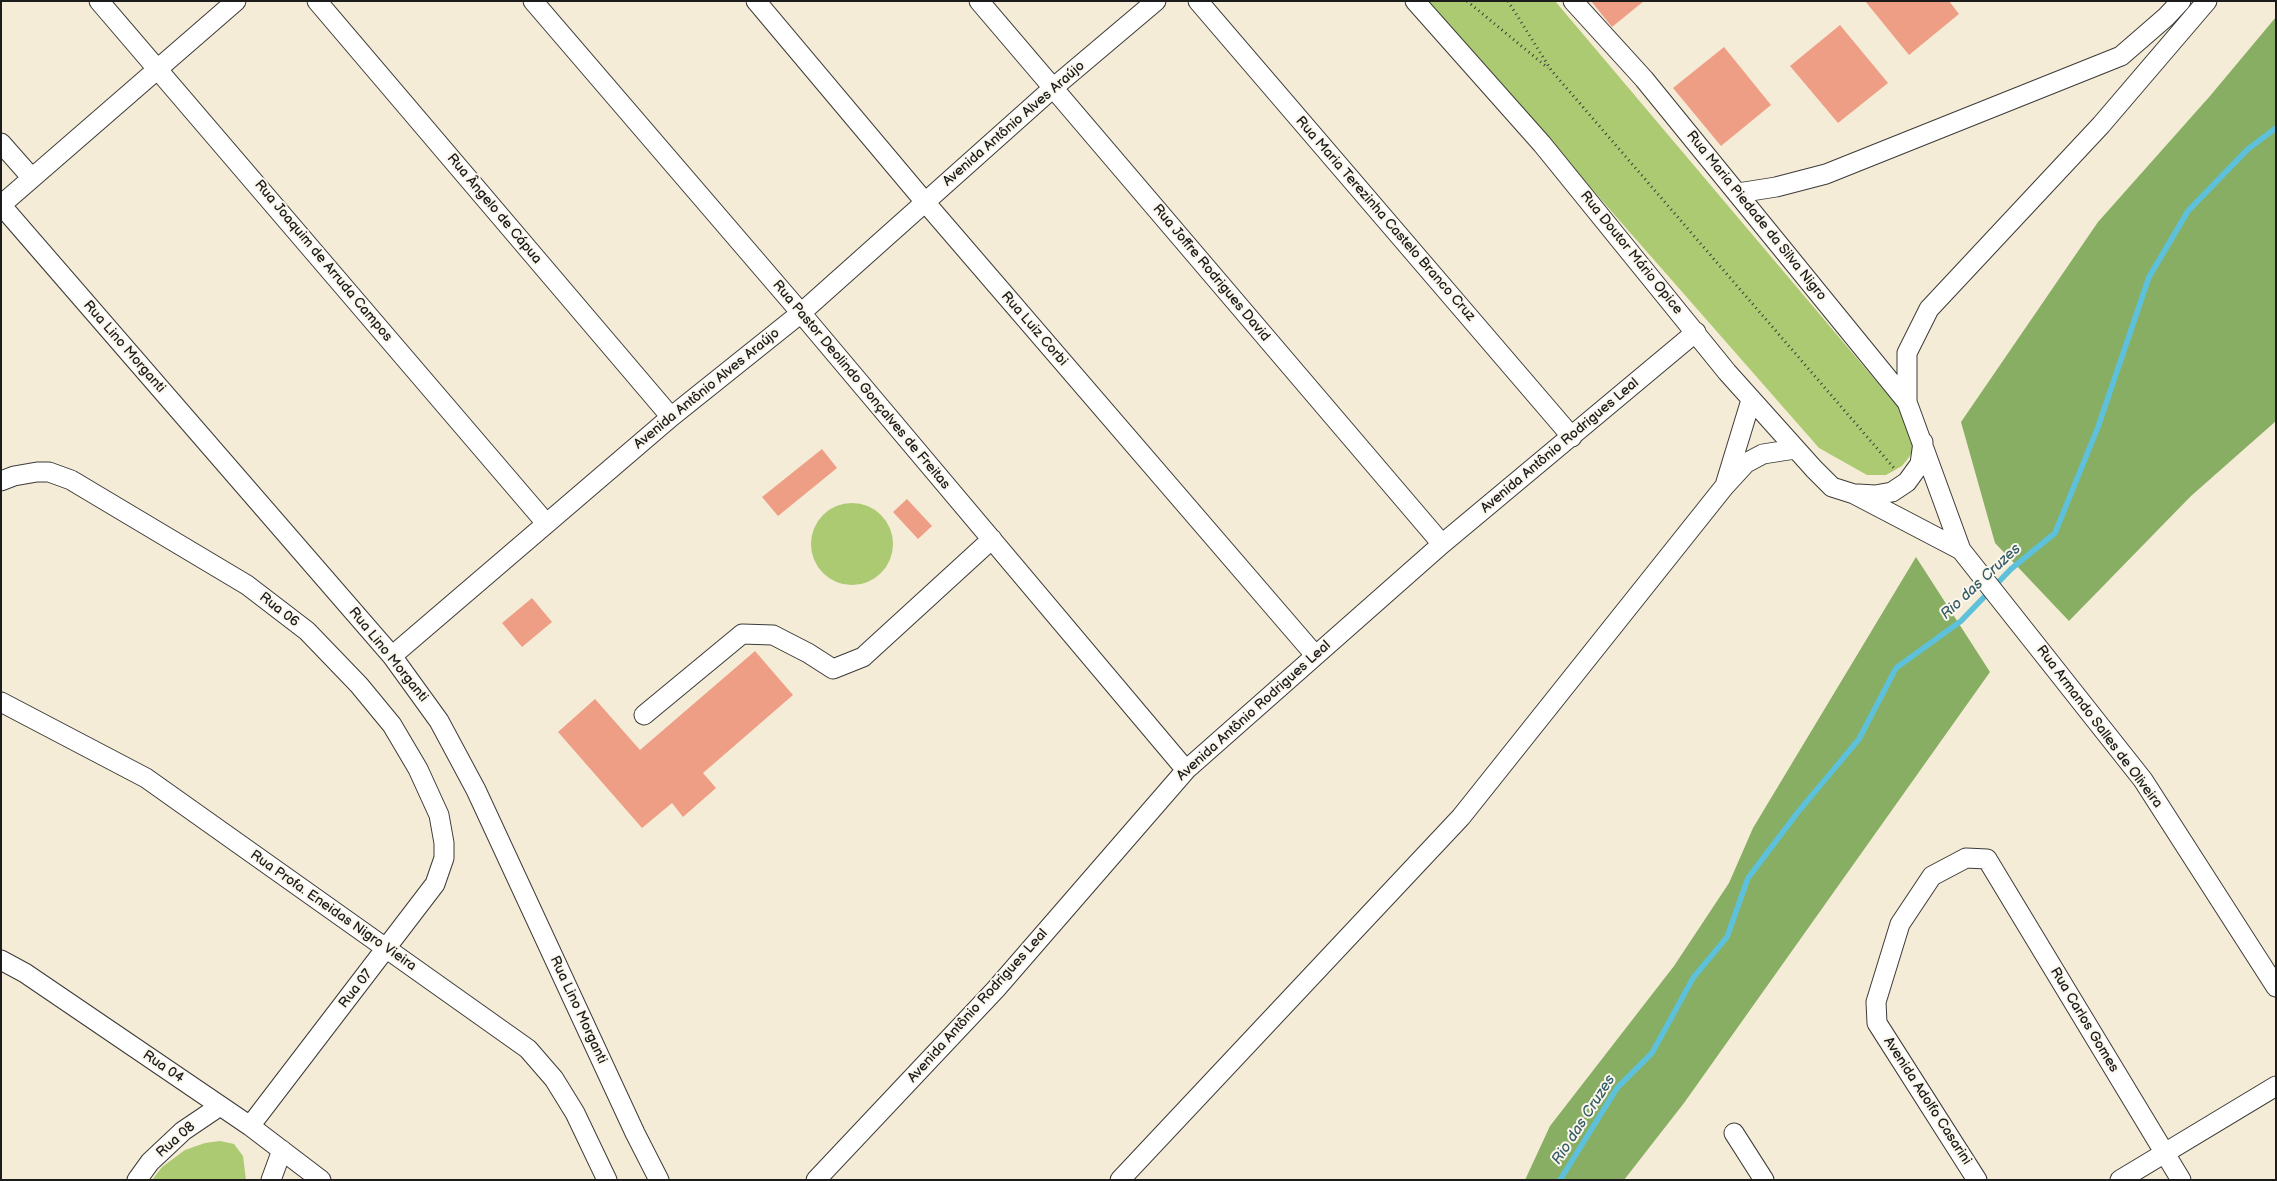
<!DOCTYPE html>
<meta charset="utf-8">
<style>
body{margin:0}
#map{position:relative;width:2277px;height:1181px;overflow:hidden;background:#f5ecd7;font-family:"Balsamiq Sans",sans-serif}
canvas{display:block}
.frame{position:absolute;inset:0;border:2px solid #1c1c1c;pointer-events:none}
</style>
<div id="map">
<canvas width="2277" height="1181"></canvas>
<div class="frame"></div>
</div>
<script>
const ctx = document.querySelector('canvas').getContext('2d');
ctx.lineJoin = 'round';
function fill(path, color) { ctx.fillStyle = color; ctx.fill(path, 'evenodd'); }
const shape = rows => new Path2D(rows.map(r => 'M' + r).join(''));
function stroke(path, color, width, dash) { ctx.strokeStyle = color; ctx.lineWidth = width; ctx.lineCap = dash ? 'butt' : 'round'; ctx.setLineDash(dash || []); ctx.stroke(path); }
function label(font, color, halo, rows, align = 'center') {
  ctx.font = font + ' "Balsamiq Sans",sans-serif'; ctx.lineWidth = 4; ctx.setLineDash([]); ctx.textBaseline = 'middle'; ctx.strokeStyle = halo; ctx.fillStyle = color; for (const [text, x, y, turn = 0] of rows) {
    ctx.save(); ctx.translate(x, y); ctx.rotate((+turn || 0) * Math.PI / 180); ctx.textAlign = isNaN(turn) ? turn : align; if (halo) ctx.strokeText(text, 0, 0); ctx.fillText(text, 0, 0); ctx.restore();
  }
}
fill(shape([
 [1427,1,1555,1,1909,420,1914,444,1910,456,1902,466,1886,475,1867,475,1819,448],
 '811 544a41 41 0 1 1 82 0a41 41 0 1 1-82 0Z',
 [220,1141,234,1144,243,1156,246,1180,152,1180,162,1167,185,1150,205,1143]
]), '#abca72');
fill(shape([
 [2276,17,2276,421,2191,496,2069,621,1995,543,1961,422,2098,222,2210,96],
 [1916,557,1990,672,1684,1103,1624,1180,1525,1180,1550,1126,1674,966,1729,883,1753,828]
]), '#88ae64');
stroke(shape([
 [1560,1180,1617,1088,1652,1053,1693,978,1727,937,1748,878,1798,812,1859,739,1896,668,1961,621,2011,569,2055,533,2098,427,2149,277,2188,211,2248,149,2276,128]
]), '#5dc1db', 5.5);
fill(shape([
 [1591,1,1644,1,1612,27],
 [1865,1,1949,1,1959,14,1909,55],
 [1840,25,1888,83,1838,123,1790,66],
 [1724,47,1771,105,1721,146,1673,88],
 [822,449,837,468,778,516,762,497],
 [907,499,932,526,918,539,893,512],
 [532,598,552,622,522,647,502,623],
 [755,651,793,695,703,773,716,788,683,817,672,803,642,828,558,732,595,699,640,750]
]), '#ef9e86');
const minor = shape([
 [99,1,546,523],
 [317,1,671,417],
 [533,1,801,313,1186,770],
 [756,1,925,202,1315,655],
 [979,1,1442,544],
 [1198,1,1572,437],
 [1415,1,1542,144,1727,372,1814,469,1832,487,1854,494,1961,550],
 [1573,1,1644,79,1907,402,1961,550,2143,780,2276,987],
 [1,143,31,177],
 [1738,193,1776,187,1826,174,2121,56,2166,17,2181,1],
 [1,205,392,656,439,721,476,790,635,1133,659,1180],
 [1,205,236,1],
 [1907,402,1907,353,1929,309,2101,125,2207,1],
 [1,481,14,476,37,472,49,472,71,480,247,585,307,631,359,685,392,725,418,769,439,815,444,843,444,858,435,884,250,1126],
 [1726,482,1751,400],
 [1858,494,1875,495,1892,492,1907,482,1920,464,1923,442],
 [392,656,671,417,801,313,1053,88,1156,1],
 [1,702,146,778,528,1049,554,1079,575,1113,607,1180],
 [644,715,742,634,773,635,808,653,833,669,863,657,992,539],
 [1,960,25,973,250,1126,321,1180],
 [1734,1133,1764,1180],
 [137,1180,150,1162,183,1131,220,1106],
 [271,1180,282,1150],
 [816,1180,996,989,1186,770,1442,544,1696,332],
 [1120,1180,1461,817,1724,487,1746,463,1763,454,1795,449],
 [1977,1180,1877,1023,1876,1002,1900,924,1932,876,1966,858,1987,859,2181,1180],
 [2120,1180,2276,1086]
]);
stroke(minor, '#3d3b38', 21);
stroke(shape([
 [1467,1,1548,68],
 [1508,1,1551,70,1894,468]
]), '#3d3b38', 3, [1, 4]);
stroke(minor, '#fff', 19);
label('14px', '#1c1c1c', '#fbf7ec', [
 ["Avenida Antônio Alves Araújo",1014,124,-41],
 ["Rua Ângelo de Cápua",494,209,50],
 ["Rua Maria Piedade da Silva Nigro",1756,216,51],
 ["Rua Maria Terezinha Castelo Branco Cruz",1385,219,49],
 ["Rua Doutor Mário Opice",1631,253,51],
 ["Rua Joaquim de Arruda Campos",323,261,50],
 ["Rua Joffre Rodrigues David",1211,273,50],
 ["Rua Luiz Corbi",1034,329,49],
 ["Rua Lino Morganti",124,347,49],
 ["Rua Pastor Deolindo Gonçalves de Freitas",861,385,50],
 ["Avenida Antônio Alves Araújo",707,389,-39],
 ["Avenida Antônio Rodrigues Leal",1560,446,-40],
 ["Rua 06",279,610,38],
 ["Rua Lino Morganti",388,655,51],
 ["Avenida Antônio Rodrigues Leal",1254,711,-42],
 ["Rua Armando Salles de Oliveira",2099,727,53],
 ["Rua Profa. Eneidas Nigro Vieira",333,911,35],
 ["Rua 07",356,989,-52],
 ["Avenida Antônio Rodrigues Leal",978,1006,-48],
 ["Rua Lino Morganti",578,1010,65],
 ["Rua Carlos Gomes",2084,1020,59],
 ["Rua 04",163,1067,34],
 ["Avenida Adolfo Casarini",1927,1101,57],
 ["Rua 08",176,1140,-41]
]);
label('italic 15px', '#365e68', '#fbf7ec', [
 ["Rio das Cruzes",1981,582,-43],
 ["Rio das Cruzes",1584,1120,-57]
]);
</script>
